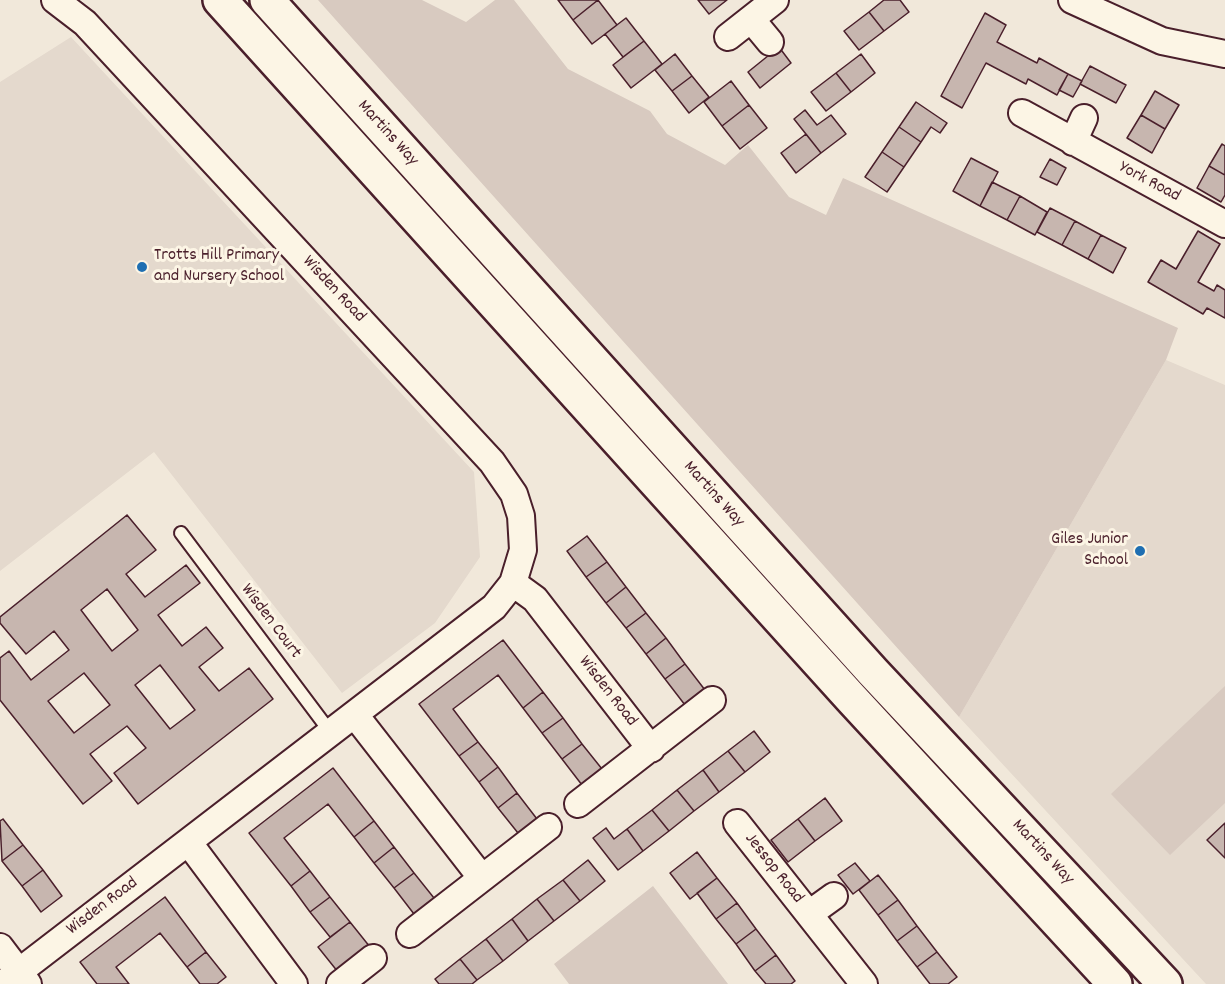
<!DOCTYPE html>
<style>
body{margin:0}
canvas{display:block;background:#f1e8da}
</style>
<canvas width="1225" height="984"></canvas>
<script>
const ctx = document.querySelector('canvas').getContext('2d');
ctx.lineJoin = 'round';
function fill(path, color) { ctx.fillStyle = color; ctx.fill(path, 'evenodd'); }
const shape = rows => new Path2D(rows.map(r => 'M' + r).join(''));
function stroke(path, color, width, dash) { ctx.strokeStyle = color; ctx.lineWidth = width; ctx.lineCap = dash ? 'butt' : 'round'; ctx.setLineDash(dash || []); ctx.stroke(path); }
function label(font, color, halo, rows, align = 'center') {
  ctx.font = font + ' Dekko,sans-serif'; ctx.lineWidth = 6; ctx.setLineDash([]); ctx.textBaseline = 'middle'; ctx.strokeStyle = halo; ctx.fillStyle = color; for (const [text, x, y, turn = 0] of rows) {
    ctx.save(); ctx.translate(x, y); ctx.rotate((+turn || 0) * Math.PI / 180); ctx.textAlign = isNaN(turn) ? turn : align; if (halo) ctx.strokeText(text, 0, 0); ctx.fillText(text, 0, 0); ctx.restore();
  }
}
fill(shape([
 [71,37,474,472,480,557,435,623,342,693,154,452,0,571,0,82],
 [1166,360,1225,385,1225,984,1206,984,959,717]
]), '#e4d9cd');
fill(shape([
 [318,0,422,0,466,22,495,0,514,0,568,69,650,111,667,134,725,165,748,145,789,197,826,215,843,178,1178,328,1166,360,959,717],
 [1225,686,1225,803,1170,855,1111,794],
 [653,886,728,984,569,984,554,964]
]), '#d8cac0');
const building = shape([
 [558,0,598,0,573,20,558,0],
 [598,0,617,25,592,44,573,20,598,0],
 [698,0,727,0,709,14,698,0],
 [884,0,900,0,909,12,884,31,869,12,884,0],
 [869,12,884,31,859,50,844,31,869,12],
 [985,13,1006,25,997,42,1037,63,1039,58,1068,74,1057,95,1028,79,1026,84,986,63,962,108,941,96,985,13],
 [626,18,644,41,623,57,605,34,626,18],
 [644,41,662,64,631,88,613,65,644,41],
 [779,47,791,63,760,88,748,72,779,47],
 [675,54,692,76,672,91,655,70,675,54],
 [861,54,875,73,851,92,836,73,861,54],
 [1090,66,1126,85,1116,103,1080,84,1090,66],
 [836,73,851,92,826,111,811,92,836,73],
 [1068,74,1082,81,1073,97,1059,90,1068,74],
 [692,76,709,97,689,113,672,91,692,76],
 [731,81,749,105,722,126,704,102,731,81],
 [1155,91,1179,105,1165,129,1141,115,1155,91],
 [916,102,947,123,940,133,931,127,921,142,899,127,916,102],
 [749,105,767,128,740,149,722,126,749,105],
 [805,110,817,125,831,115,846,134,821,153,794,119,805,110],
 [1141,115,1165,129,1152,153,1127,138,1141,115],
 [899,127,921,142,904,167,882,152,899,127],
 [806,134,821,153,796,173,781,153,806,134],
 [1222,144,1225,146,1225,175,1209,166,1222,144],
 [882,152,904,167,887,192,865,177,882,152],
 [971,158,998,172,980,206,953,191,971,158],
 [1050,159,1066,168,1057,185,1040,177,1050,159],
 [1209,166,1225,175,1225,195,1221,202,1197,188,1209,166],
 [992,182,1020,196,1007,220,980,206,992,182],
 [1020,196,1047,212,1035,235,1007,220,1020,196],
 [1050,208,1075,221,1062,245,1037,232,1050,208],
 [1075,221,1101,235,1088,259,1062,245,1075,221],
 [1198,231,1220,244,1198,282,1214,291,1217,285,1225,290,1225,318,1207,308,1203,314,1148,282,1161,260,1176,269,1198,231],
 [1101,235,1126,248,1113,273,1088,259,1101,235],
 [127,515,156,550,126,574,145,597,186,565,200,583,158,615,182,646,206,627,223,648,199,667,219,691,249,668,273,699,138,804,114,773,146,748,127,726,90,754,112,781,83,804,0,700,0,658,9,651,31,680,69,650,54,631,26,654,0,623,0,617,127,515],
 [107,589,138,630,112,651,81,610,107,589],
 [160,665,195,710,170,729,135,685,160,665],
 [84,673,110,705,74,733,48,701,84,673],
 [587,536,607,562,586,577,567,551,587,536],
 [607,562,626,587,606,603,586,577,607,562],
 [626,587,646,613,626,628,606,603,626,587],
 [646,613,666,638,646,654,626,628,646,613],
 [666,638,685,664,665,679,646,654,666,638],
 [503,640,543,692,523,708,498,675,453,709,478,742,459,756,419,704,503,640],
 [685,664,705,690,685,705,665,679,685,664],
 [543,692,563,718,542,733,523,708,543,692],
 [563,718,582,744,562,759,542,733,563,718],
 [754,731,770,752,745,772,728,751,754,731],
 [478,742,498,767,479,782,459,756,478,742],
 [582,744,602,769,582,785,562,759,582,744],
 [728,751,745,772,719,792,703,770,728,751],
 [498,767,517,793,498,808,479,782,498,767],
 [333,768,374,821,354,837,328,804,284,838,310,871,291,886,249,833,333,768],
 [703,770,719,792,694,811,677,790,703,770],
 [677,790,694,811,669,831,652,810,677,790],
 [517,793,537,819,518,833,498,808,517,793],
 [825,798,842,821,815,841,798,819,825,798],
 [652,810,669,831,643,851,627,829,652,810],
 [3,819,23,845,2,861,0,821,3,819],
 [798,819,815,841,788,862,771,840,798,819],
 [374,821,394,847,374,863,354,837,374,821],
 [1225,823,1225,858,1207,840,1225,823],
 [606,828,614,839,627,829,643,851,618,870,593,838,606,828],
 [23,845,43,870,22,886,2,861,23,845],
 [394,847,414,873,394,888,374,863,394,847],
 [697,852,717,878,690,899,670,873,697,852],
 [588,860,605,881,580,901,563,880,588,860],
 [855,863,870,881,853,894,838,875,855,863],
 [43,870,62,896,41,912,22,886,43,870],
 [310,871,330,897,310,912,291,886,310,871],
 [414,873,434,898,414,914,394,888,414,873],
 [878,875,898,900,878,915,859,890,878,875],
 [717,878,737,903,716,919,697,893,717,878],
 [563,880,580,901,554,921,537,899,563,880],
 [165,897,206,952,187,967,160,933,116,967,129,984,97,984,80,962,165,897],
 [330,897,350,922,330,937,310,912,330,897],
 [537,899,554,921,528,941,512,919,537,899],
 [898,900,917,926,897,941,878,915,898,900],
 [737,903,756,929,736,944,716,919,737,903],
 [512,919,528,941,503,961,486,939,512,919],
 [350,922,370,947,338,972,318,947,350,922],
 [917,926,937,952,917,967,897,941,917,926],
 [756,929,776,955,755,971,736,944,756,929],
 [486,939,503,961,477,980,460,959,486,939],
 [206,952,226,977,217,984,200,984,187,967,206,952],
 [937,952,957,977,948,984,930,984,917,967,937,952],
 [776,955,795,981,791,984,766,984,755,971,776,955],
 [460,959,477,980,472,984,439,984,435,979,460,959]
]);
fill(building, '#c7b6af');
stroke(building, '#4a1f2b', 1.5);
const lane = shape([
 [181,533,331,733]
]);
const street = shape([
 [1072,0,1162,41,1225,54],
 [751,19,770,42],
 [728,37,775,0],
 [1022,113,1225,224],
 [1073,142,1084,118],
 [513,583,535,599,651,749],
 [355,715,481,877],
 [578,804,712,700],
 [737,823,864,984],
 [189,843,294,984],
 [809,914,834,896],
 [410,934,548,827],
 [0,947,28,984],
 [3,984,494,607,513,583,523,550,521,516,514,494,492,462,85,23,55,0],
 [340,984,373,958]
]);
const primary = shape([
 [220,0,851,698,1115,984],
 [267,0,873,672,1165,984]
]);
stroke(lane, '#4a1f2b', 16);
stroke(street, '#4a1f2b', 30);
stroke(primary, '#4a1f2b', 38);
stroke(lane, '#fcf5e5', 12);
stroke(street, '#fcf5e5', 26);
stroke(primary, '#fcf5e5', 33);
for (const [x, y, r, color] of [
 [142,267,6,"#1f6fb2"],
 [1140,551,6,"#1f6fb2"]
]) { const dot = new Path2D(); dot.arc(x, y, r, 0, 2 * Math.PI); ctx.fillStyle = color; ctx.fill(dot); stroke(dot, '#fcf5e5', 2); }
label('18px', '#4a1f2b', '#fcf5e5', [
 ["Martins Way",387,134,48],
 ["York Road",1149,183,28],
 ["Wisden Road",333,290,47],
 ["Martins Way",713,495,48],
 ["Wisden Court",270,622,53],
 ["Wisden Road",607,692,52],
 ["Martins Way",1042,853,47],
 ["Jessop Road",773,869,52],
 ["Wisden Road",103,907,-37]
]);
label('18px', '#4a1f2b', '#fcf5e5', [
 ["Trotts Hill Primary",154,257],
 ["and Nursery School",154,278],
 ["Giles Junior",1128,541,"right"],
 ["School",1128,562,"right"]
], 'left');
</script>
